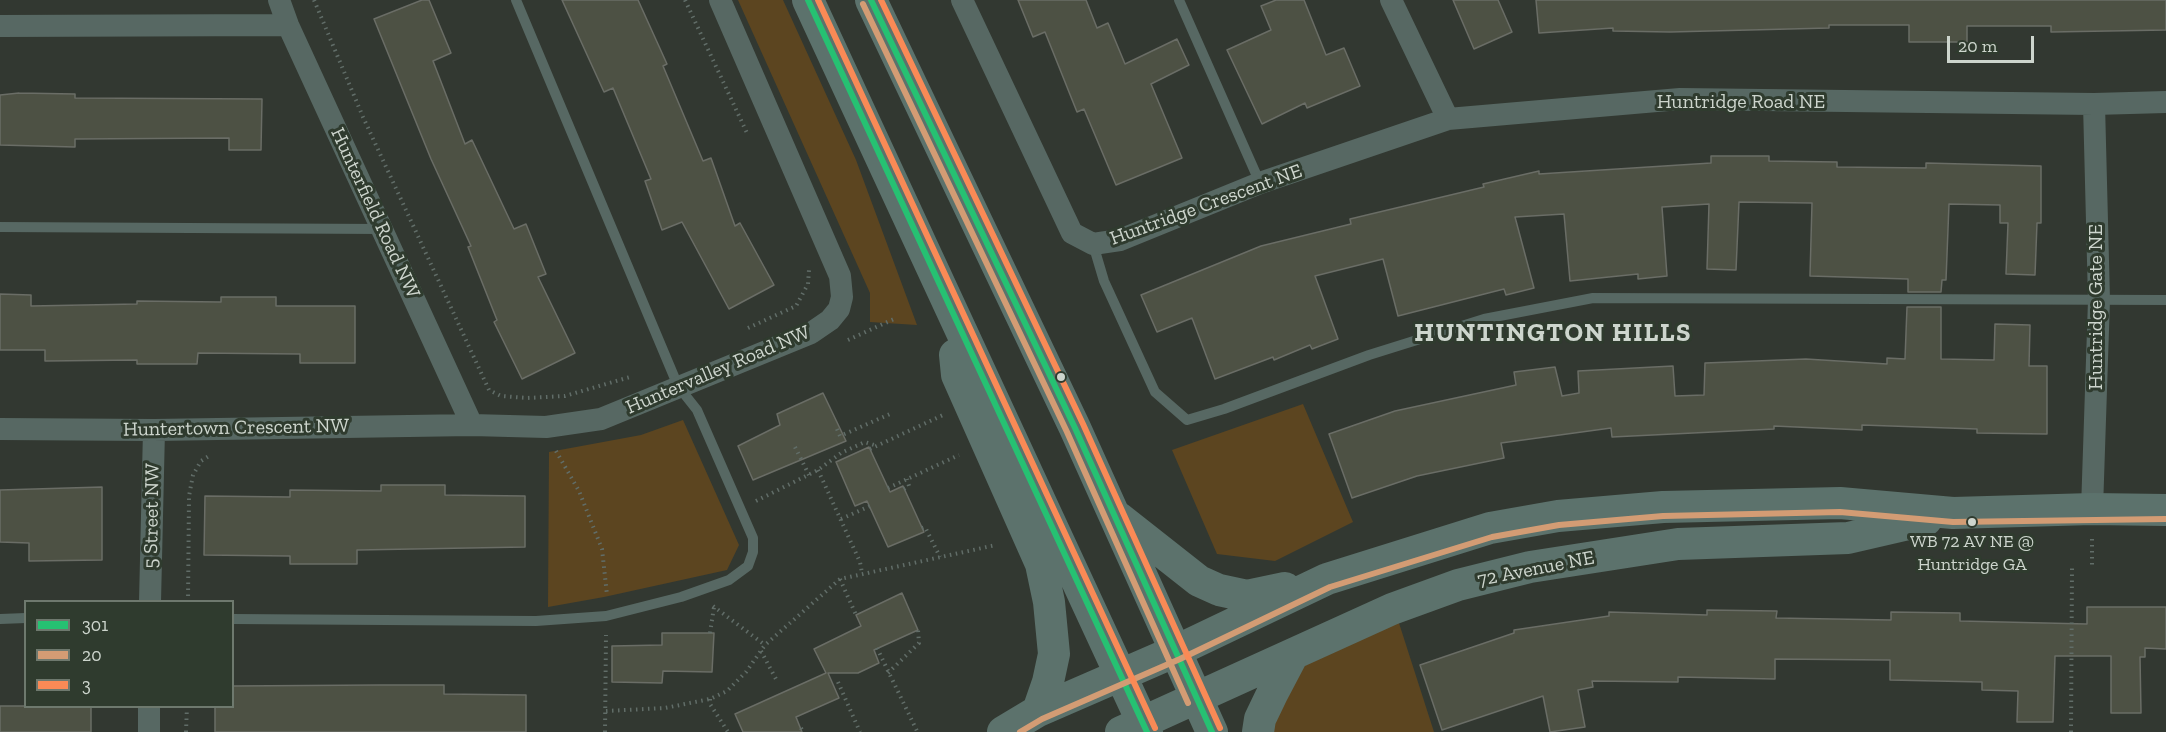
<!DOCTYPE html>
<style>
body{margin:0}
#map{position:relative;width:2166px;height:732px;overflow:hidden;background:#323831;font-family:"Zilla Slab",serif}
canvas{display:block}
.legend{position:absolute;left:24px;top:600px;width:210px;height:108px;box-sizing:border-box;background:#2f3b2e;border:2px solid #6e796e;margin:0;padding:8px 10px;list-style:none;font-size:18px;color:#cdd5cd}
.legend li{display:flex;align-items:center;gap:12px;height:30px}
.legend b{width:30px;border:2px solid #6e796e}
.scale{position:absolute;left:1947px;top:36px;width:87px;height:27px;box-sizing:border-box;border:3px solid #cdd5cd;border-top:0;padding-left:8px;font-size:18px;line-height:21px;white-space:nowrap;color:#cdd5cd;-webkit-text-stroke:4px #2f3b2e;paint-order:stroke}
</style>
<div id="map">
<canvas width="2166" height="732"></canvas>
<ul class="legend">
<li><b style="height:8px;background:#26c172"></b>301</li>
<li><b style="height:8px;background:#d39c74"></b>20</li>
<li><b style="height:8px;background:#f98a56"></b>3</li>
</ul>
<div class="scale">20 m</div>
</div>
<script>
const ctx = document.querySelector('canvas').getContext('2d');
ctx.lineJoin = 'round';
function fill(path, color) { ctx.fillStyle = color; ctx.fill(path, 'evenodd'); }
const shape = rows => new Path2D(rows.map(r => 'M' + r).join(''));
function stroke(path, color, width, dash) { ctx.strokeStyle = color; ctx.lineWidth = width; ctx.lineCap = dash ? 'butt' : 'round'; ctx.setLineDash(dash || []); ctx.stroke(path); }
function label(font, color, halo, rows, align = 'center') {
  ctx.font = font + ' "Zilla Slab",serif'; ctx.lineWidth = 6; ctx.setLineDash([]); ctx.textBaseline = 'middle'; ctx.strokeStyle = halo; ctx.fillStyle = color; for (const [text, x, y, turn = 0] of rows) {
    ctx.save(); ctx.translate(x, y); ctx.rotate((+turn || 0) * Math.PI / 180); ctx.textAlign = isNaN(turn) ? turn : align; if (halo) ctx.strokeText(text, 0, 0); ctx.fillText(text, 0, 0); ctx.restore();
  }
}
fill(shape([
 [738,0,783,0,856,160,917,325,870,322,870,293],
 [1303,404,1353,522,1275,561,1217,554,1172,450],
 [683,420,739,545,727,570,604,597,548,607,549,452,641,435],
 [1398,620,1434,732,1268,732,1304,666,1331,646]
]), '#5c4520');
const building = shape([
 [422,0,429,0,451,53,433,61,465,144,472,140,514,229,526,224,546,274,538,277,575,353,522,379,494,322,497,320,468,247,471,246,431,159,374,19,422,0],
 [562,0,638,0,667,64,663,66,703,161,711,158,735,226,740,223,774,285,729,309,682,222,662,230,645,181,651,179,613,88,604,92,562,0],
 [1018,0,1086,0,1097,28,1108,23,1125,64,1177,39,1189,65,1151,84,1182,158,1116,185,1084,109,1077,112,1045,32,1033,37,1018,0],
 [1276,0,1304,0,1326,55,1344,48,1360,86,1307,108,1305,103,1262,124,1227,50,1271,30,1261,6,1276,0],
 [1453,0,1498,0,1512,32,1474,49,1453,0],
 [1536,0,2166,0,2166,30,2051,32,2051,26,1967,26,1967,42,1909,42,1909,25,1829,25,1829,28,1670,32,1613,31,1613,28,1539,33,1536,0],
 [19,93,75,94,75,98,262,99,261,150,229,150,229,138,75,139,75,147,0,145,0,95,19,93],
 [1711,156,1769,156,1769,161,1837,162,1837,167,1926,168,1926,163,2041,166,2041,223,2037,223,2035,275,2006,274,2008,223,2000,223,2000,205,1949,204,1946,280,1942,280,1941,292,1908,292,1908,279,1810,276,1812,203,1739,202,1736,270,1707,269,1709,204,1662,207,1667,276,1638,279,1638,274,1570,281,1564,214,1515,217,1534,288,1506,295,1504,289,1398,316,1383,259,1315,276,1338,339,1312,349,1310,345,1274,360,1273,357,1215,379,1192,318,1157,332,1141,295,1261,246,1351,224,1350,219,1484,187,1483,184,1539,171,1539,174,1711,163,1711,156],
 [0,294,31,295,31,306,137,304,137,301,221,302,221,297,276,297,276,306,355,306,355,363,300,363,300,354,198,353,197,364,137,364,137,360,45,361,45,350,0,350,0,294],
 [1907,307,1941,307,1941,359,1994,360,1995,324,2030,325,2029,366,2047,366,2047,434,1977,433,1977,429,1862,425,1862,430,1774,426,1774,429,1612,437,1611,428,1501,443,1504,458,1417,476,1352,498,1329,434,1395,411,1516,385,1514,372,1555,367,1562,396,1579,393,1578,371,1673,366,1675,396,1704,395,1705,363,1806,359,1887,364,1887,358,1905,359,1907,307],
 [823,393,846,441,753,480,738,446,780,425,777,414,823,393],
 [869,447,890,492,903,486,924,532,888,547,867,501,855,506,836,462,869,447],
 [381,485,445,485,445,495,525,496,525,547,357,550,357,564,290,564,290,556,204,555,205,496,290,497,290,490,381,491,381,485],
 [102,487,102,560,29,561,29,543,0,542,0,490,102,487],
 [902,593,918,630,874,650,879,663,858,673,828,673,839,698,796,717,802,732,743,732,735,714,826,673,814,649,861,626,856,615,902,593],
 [2087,607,2166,607,2166,649,2145,648,2145,657,2140,657,2141,713,2111,713,2111,656,2055,656,2053,722,2017,722,2018,691,1982,690,1982,682,1890,680,1890,660,1775,659,1775,679,1678,677,1678,682,1592,681,1593,687,1578,690,1585,727,1550,732,1543,696,1442,730,1420,665,1514,633,1514,630,1609,616,1609,612,1707,615,1707,610,1777,611,1776,618,1891,620,1891,612,1960,613,1960,621,2087,624,2087,607],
 [662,633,714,633,712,672,663,671,662,683,612,682,612,646,662,645,662,633],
 [380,685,444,685,444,694,526,695,526,732,215,732,215,706,232,706,232,686,380,685],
 [0,706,91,706,91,732,0,732,0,706]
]);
fill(building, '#4d5144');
stroke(building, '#6a6d66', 1.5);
stroke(shape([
 [314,0,363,117,489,390,501,396,527,398,565,396,630,377],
 [685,0,747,133],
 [748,328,796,306,808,284,809,270],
 [848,340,894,319],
 [837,429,840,436,890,414],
 [795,447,809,475],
 [870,449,943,415],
 [556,451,579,491,602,549,607,595],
 [818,470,860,562,862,573],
 [888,488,959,455],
 [904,489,909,486,907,479],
 [756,501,818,470,841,453,865,442,877,446],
 [841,519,870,506],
 [922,528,925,527,940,557],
 [2092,539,2092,568],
 [840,579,856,615],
 [188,602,189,496,193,475,201,461,209,456],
 [713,606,765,645],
 [710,633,714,607],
 [877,648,917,731],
 [761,651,777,681],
 [888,673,919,643,918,630],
 [838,682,860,732],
 [710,699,710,704,728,732],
 [606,711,665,708,710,699,727,691,746,672,765,645,840,579,996,545],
 [801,728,803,732],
 [186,732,187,706],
 [605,732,606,635],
 [2071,732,2072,568]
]), '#616d68', 4, [1.5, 4.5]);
stroke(shape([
 [1179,0,1260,183],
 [0,227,382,229],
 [1093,244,1104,281,1155,392,1187,420,1224,409,1369,355,1484,319,1593,298,2166,300],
 [0,619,26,618],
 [232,619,536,621,606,616,681,597,729,580,748,566,753,552,753,538,697,410,678,386,516,0]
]), '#576863', 10);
stroke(shape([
 [279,0,288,25,472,425],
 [962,0,1072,233,1093,244,1120,240,1260,183,1448,119,1680,99,2094,104,2166,102],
 [1391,0,1448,119],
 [0,26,288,25],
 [0,429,154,430,472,425,546,427,601,419,811,333,830,320,839,309,842,297,840,276,720,0],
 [2092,509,2099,300,2094,104],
 [150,602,154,430],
 [149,732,149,706]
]), '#576863', 22);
stroke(shape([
 [808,0,1147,732],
 [871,0,1075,428,1212,732],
 [955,355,957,375,1041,564,1049,602,1054,654,1048,682,1038,711],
 [1119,518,1199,581,1219,590,1247,596,1285,588],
 [1003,732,1038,711,1176,651,1327,579,1490,528,1558,516,1663,507,1840,503,1953,513,2092,509,2166,510],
 [1121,732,1392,609,1458,585,1530,567,1678,544,1848,538,1926,520],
 [1258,732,1260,719,1272,694,1292,656]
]), '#5c726c', 32);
stroke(shape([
 [808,0,1147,732],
 [871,0,1075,428,1212,732]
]), '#26c172', 6);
stroke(shape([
 [863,4,1067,432,1188,703],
 [1020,732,1042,719,1180,659,1330,587,1492,537,1559,525,1663,516,1840,512,1953,522,2166,519]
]), '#d39c74', 6);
stroke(shape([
 [818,0,1155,728],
 [881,0,1083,424,1220,728]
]), '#f98a56', 6);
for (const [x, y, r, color] of [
 [1061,377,5,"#cdd5cd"],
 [1972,522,5,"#cdd5cd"]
]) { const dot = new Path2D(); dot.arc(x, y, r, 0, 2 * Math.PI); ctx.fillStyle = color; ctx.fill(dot); stroke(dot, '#2f3b2e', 2); }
label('18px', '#cdd5cd', '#2f3b2e', [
 ["WB 72 AV NE @",1972,542],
 ["Huntridge GA",1972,565]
]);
label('20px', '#cdd5cd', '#2f3b2e', [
 ["Huntridge Road NE",1741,102],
 ["Huntridge Crescent NE",1206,205,-20],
 ["Hunterfield Road NW",375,213,65],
 ["Huntridge Gate NE",2096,307,-90],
 ["Huntervalley Road NW",718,370,-23],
 ["Huntertown Crescent NW",236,428,-1],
 ["5 Street NW",152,516,-89],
 ["72 Avenue NE",1536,569,-11]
]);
ctx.letterSpacing = '1.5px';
label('bold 26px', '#cdd5cd', '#2f3b2e', [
 ["HUNTINGTON HILLS",1553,334]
]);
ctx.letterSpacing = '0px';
</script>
